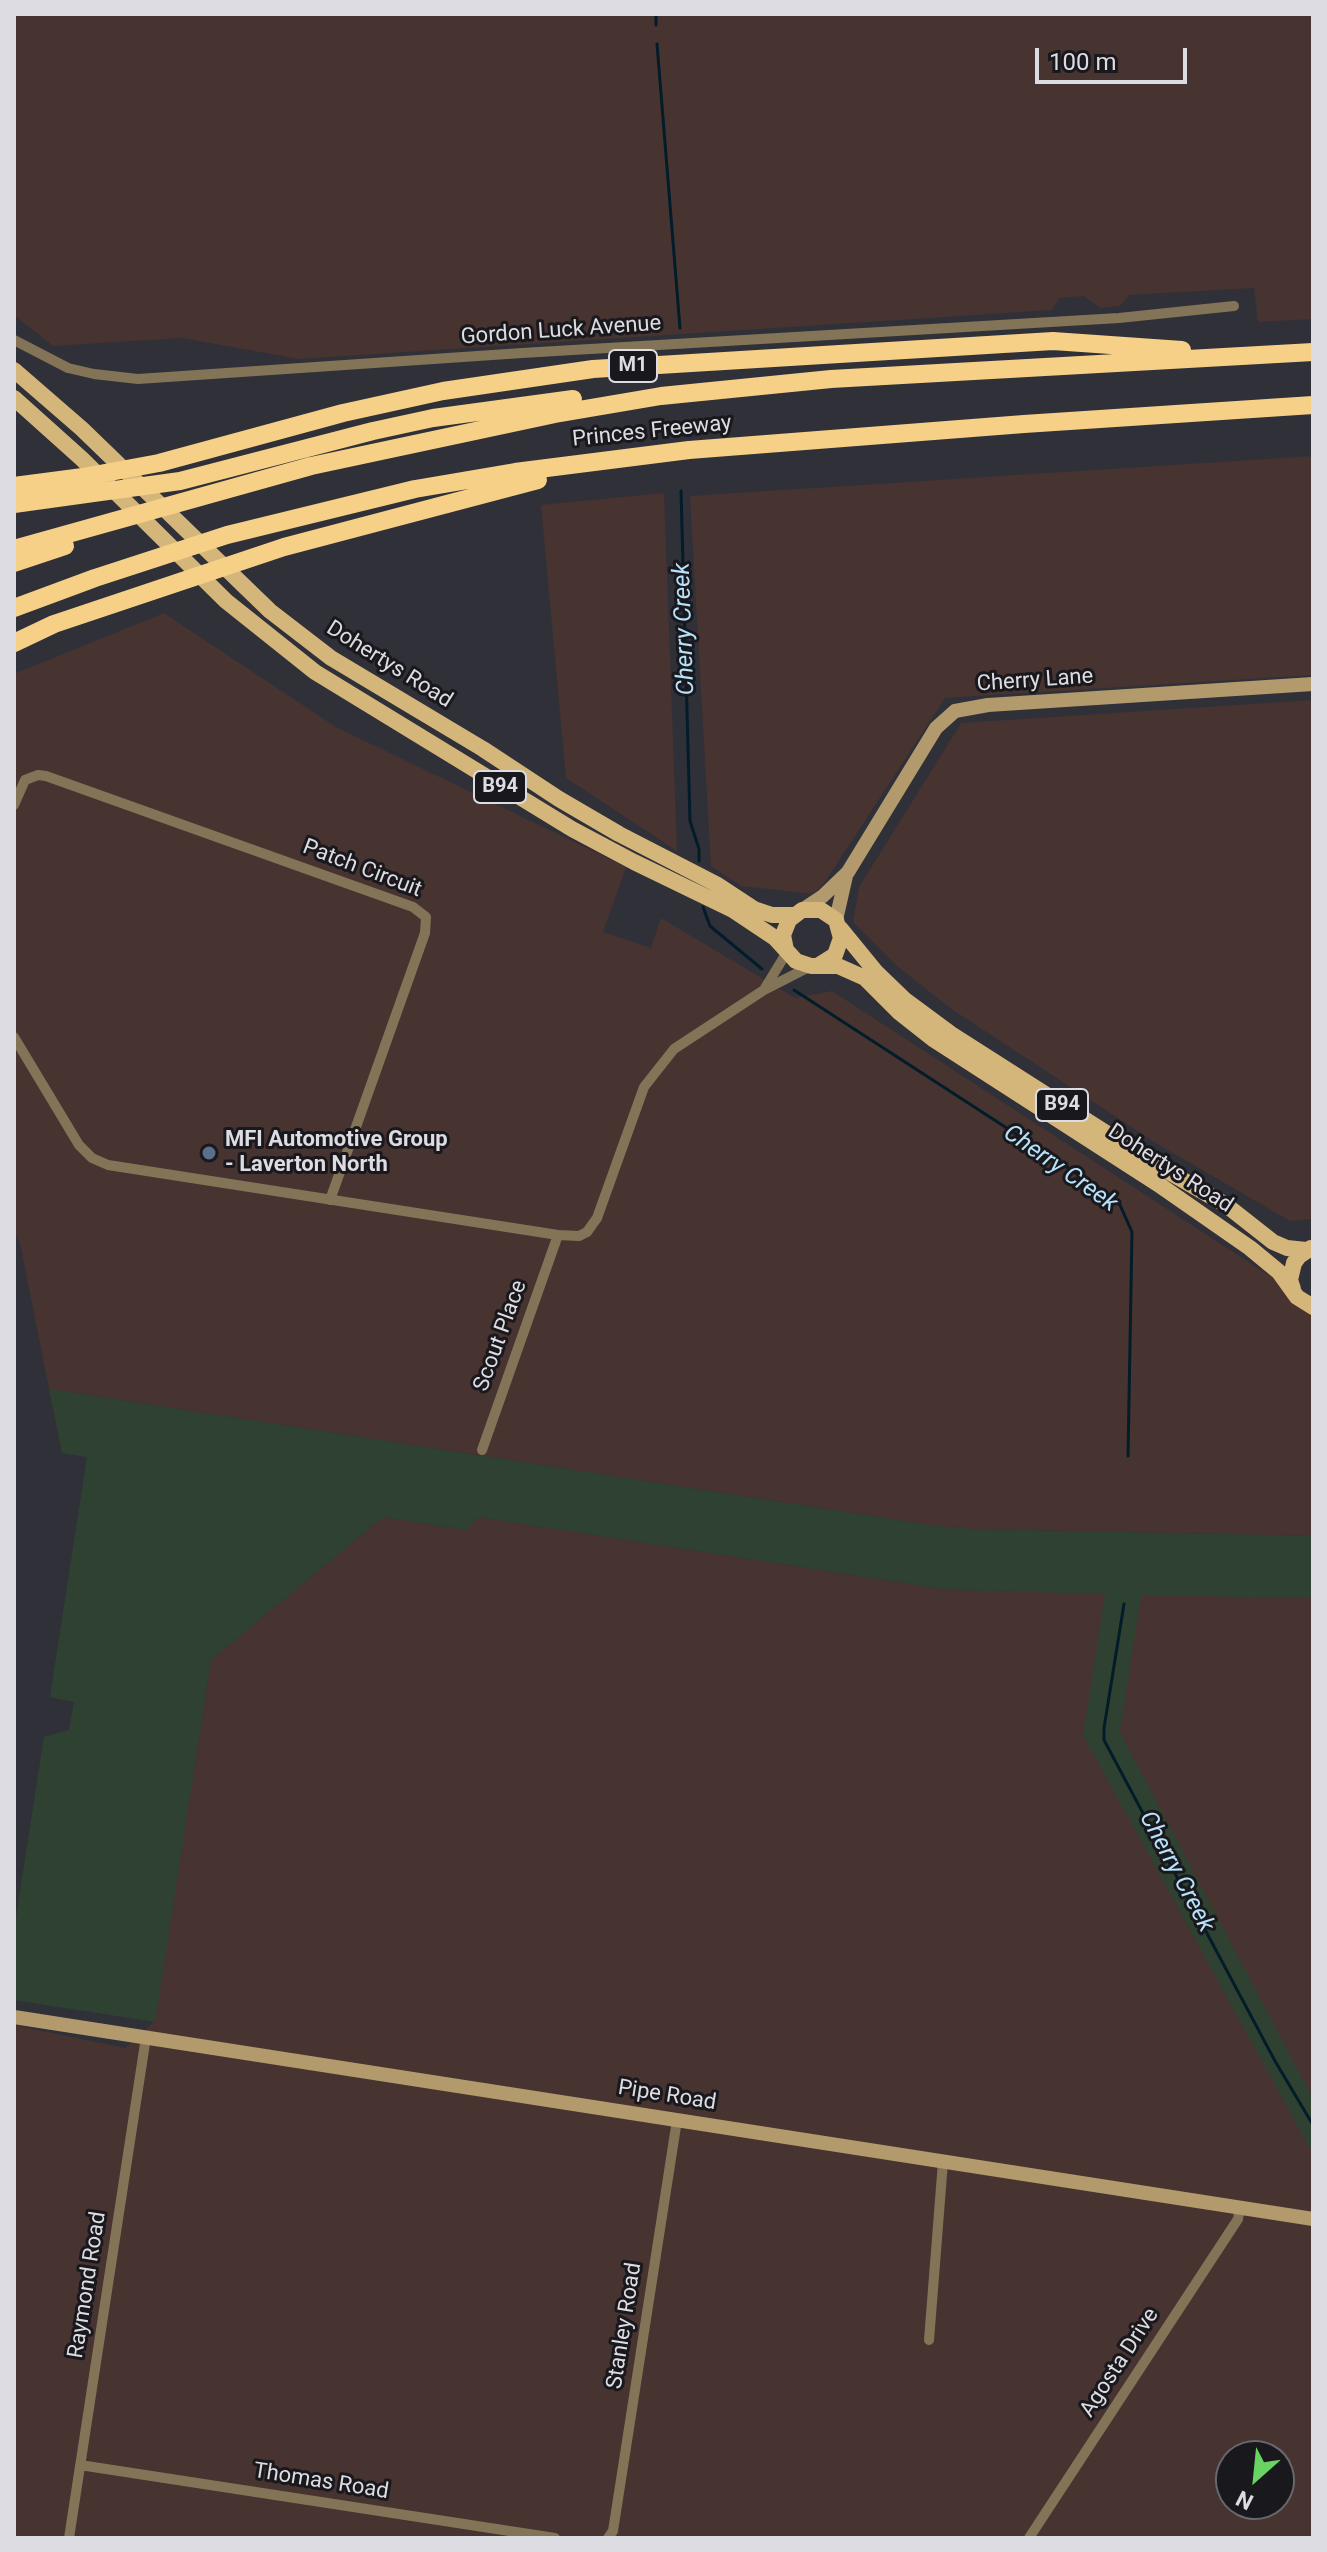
<!DOCTYPE html>
<style>
body{margin:0}
#map{position:relative;width:1327px;height:2552px;overflow:hidden;background:#303039;font-family:Roboto,sans-serif}
canvas{display:block}
.frame{position:absolute;inset:0;border:16px solid #dcdce2;pointer-events:none}
.north{position:absolute;left:1215px;top:2440px;width:80px;height:80px;box-sizing:border-box;background:#19191d;border:2px solid #67676c;border-radius:50%;rotate:207deg;font-size:22px;font-weight:700;line-height:32px;text-align:center;color:#dcdce2}
.north::after{content:'';display:block;margin:auto;width:28px;height:36px;background:#69d464;clip-path:polygon(50% 0,100% 100%,50% 72%,0 100%)}
.scale{position:absolute;left:1035px;top:48px;width:152px;height:36px;box-sizing:border-box;border:4px solid #dcdce2;border-top:0;padding-left:10px;font-size:24px;line-height:28px;white-space:nowrap;color:#dcdce2;-webkit-text-stroke:6px #19191d;paint-order:stroke}
</style>
<div id="map">
<canvas width="1327" height="2552"></canvas>
<div class="frame"></div>
<div class="north">N</div>
<div class="scale">100 m</div>
</div>
<script>
const ctx = document.querySelector('canvas').getContext('2d');
ctx.lineJoin = 'round';
function fill(path, color) { ctx.fillStyle = color; ctx.fill(path, 'evenodd'); }
const shape = rows => new Path2D(rows.map(r => 'M' + r).join(''));
function stroke(path, color, width, dash) { ctx.strokeStyle = color; ctx.lineWidth = width; ctx.lineCap = dash ? 'butt' : 'round'; ctx.setLineDash(dash || []); ctx.stroke(path); }
function label(font, color, halo, rows, align = 'center') {
  ctx.font = font + ' Roboto,sans-serif'; ctx.lineWidth = 6; ctx.setLineDash([]); ctx.textBaseline = 'middle'; ctx.strokeStyle = halo; ctx.fillStyle = color; for (const [text, x, y, turn = 0] of rows) {
    ctx.save(); ctx.translate(x, y); ctx.rotate((+turn || 0) * Math.PI / 180); ctx.textAlign = isNaN(turn) ? turn : align; if (halo) ctx.strokeText(text, 0, 0); ctx.fillText(text, 0, 0); ctx.restore();
  }
}
fill(shape([
 [14,14,1313,14,1313,319,1258,322,1254,288,1129,295,1120,306,1100,308,1084,296,1059,298,1052,310,299,359,182,338,53,346,14,315],
 [1313,456,1313,675,945,698,823,885,812,894,741,886,711,866,690,496],
 [664,493,677,851,566,778,541,505],
 [164,613,336,727,626,867,603,932,651,948,661,918,795,998,832,991,1313,1304,1313,1536,973,1529,937,1526,49,1389,20,1243,14,1233,14,674],
 [1313,700,1313,1219,1290,1221,1154,1142,950,1008,897,966,853,922,859,887,961,723],
 [383,1517,466,1530,478,1517,950,1590,1313,1598,1313,2538,14,2538,14,2025,125,2048,154,2022,211,1660],
 [1231,2456,1279,2456,1279,2504,1231,2504]
]), '#473330');
fill(shape([
 [49,1389,937,1526,973,1529,1313,1536,1313,1598,1141,1595,1120,1732,1313,2099,1313,2154,1083,1735,1105,1594,950,1590,478,1517,466,1530,383,1517,211,1660,155,2022,14,2000,14,1930,44,1737,69,1730,74,1702,50,1697,87,1457,62,1453]
]), '#2f4232');
stroke(shape([
 [656,25,656,14],
 [657,44,680,328],
 [681,491,690,821,699,849,699,861],
 [703,907,710,926,762,969],
 [794,990,1110,1195,1120,1205,1132,1232,1128,1456],
 [1124,1604,1104,1728,1104,1740,1275,2061,1313,2125]
]), '#031c29', 3);
stroke(shape([
 [14,340,68,368,94,374,138,379,522,353,1119,318,1234,306],
 [14,805,25,780,38,775,46,776,413,907,426,917,425,933,330,1200],
 [765,988,787,952],
 [14,1037,79,1145,92,1158,108,1165,558,1235,579,1236,587,1232,597,1218,644,1087,674,1049,764,990,811,966],
 [482,1450,558,1235],
 [929,2340,943,2162],
 [80,2465,555,2538],
 [69,2538,146,2037],
 [608,2538,613,2531,677,2120],
 [1029,2538,1238,2219,1240,2207]
]), '#837458', 10);
stroke(shape([
 [802,910,823,896,848,872,936,728,955,711,988,705,1313,684],
 [836,920,846,876],
 [14,2017,1313,2219]
]), '#b29a6c', 14);
stroke(shape([
 [14,370,82,429,270,611,331,658,483,749,559,799,619,834,716,884,754,909,772,915,794,915],
 [14,398,82,459,226,601,315,672,572,829,634,862,733,910,775,938,796,961,811,966,838,966,865,978,900,1013,933,1039,1158,1184,1250,1248,1279,1272,1297,1297,1313,1307],
 [840,928,876,972,905,1000,951,1034,1150,1161,1226,1205,1273,1242,1287,1248,1306,1250],
 [786,950,783,935,789,920,802,910,821,910,836,920,841,938,835,955,819,965],
 [1293,1289,1290,1280,1294,1263,1299,1256,1311,1248]
]), '#d5b67a', 16);
stroke(shape([
 [14,486,83,477,159,463,343,413,443,391,593,369,1053,341,1182,350],
 [14,504,180,481,373,431,433,418,573,399],
 [14,549,311,466,555,414,661,396,831,379,1313,352],
 [14,563,65,546],
 [14,608,95,578,227,535,415,489,515,472,689,450,1024,424,1313,405],
 [14,643,54,624,284,547,538,480]
]), '#f6d087', 18);
for (const [x, y, r, color] of [
 [209,1153,8,"#5c6f8a"]
]) { const dot = new Path2D(); dot.arc(x, y, r, 0, 2 * Math.PI); ctx.fillStyle = color; ctx.fill(dot); stroke(dot, '#19191d', 3); }
for (const [x, y, w] of [
 [633,366,48],
 [500,787,52],
 [1062,1105,52]
]) { const box = new Path2D(); box.roundRect(x - w / 2, y - 16, w, 32, 6); ctx.fillStyle = '#19191d'; ctx.fill(box); stroke(box, '#dcdce2', 2); }
label('bold 20px', '#dcdce2', null, [
 ["M1",633,366],
 ["B94",500,787],
 ["B94",1062,1105]
]);
label('22px', '#dcdce2', '#19191d', [
 ["Gordon Luck Avenue",561,331,-4],
 ["Princes Freeway",652,432,-6],
 ["Dohertys Road",389,665,32],
 ["Cherry Lane",1035,681,-4],
 ["Patch Circuit",362,869,21],
 ["Dohertys Road",1170,1169,33],
 ["Scout Place",501,1336,-70],
 ["Pipe Road",667,2096,9],
 ["Raymond Road",88,2285,-81],
 ["Stanley Road",625,2326,-81],
 ["Agosta Drive",1120,2363,-57],
 ["Thomas Road",321,2482,9]
]);
label('bold 22px', '#dcdce2', '#19191d', [
 ["MFI Automotive Group",225,1140],
 ["- Laverton North",225,1165]
], 'left');
label('italic 24px', '#b7e2fb', '#19191d', [
 ["Cherry Creek",685,629,-92],
 ["Cherry Creek",1060,1169,35],
 ["Cherry Creek",1176,1872,62]
]);
</script>
